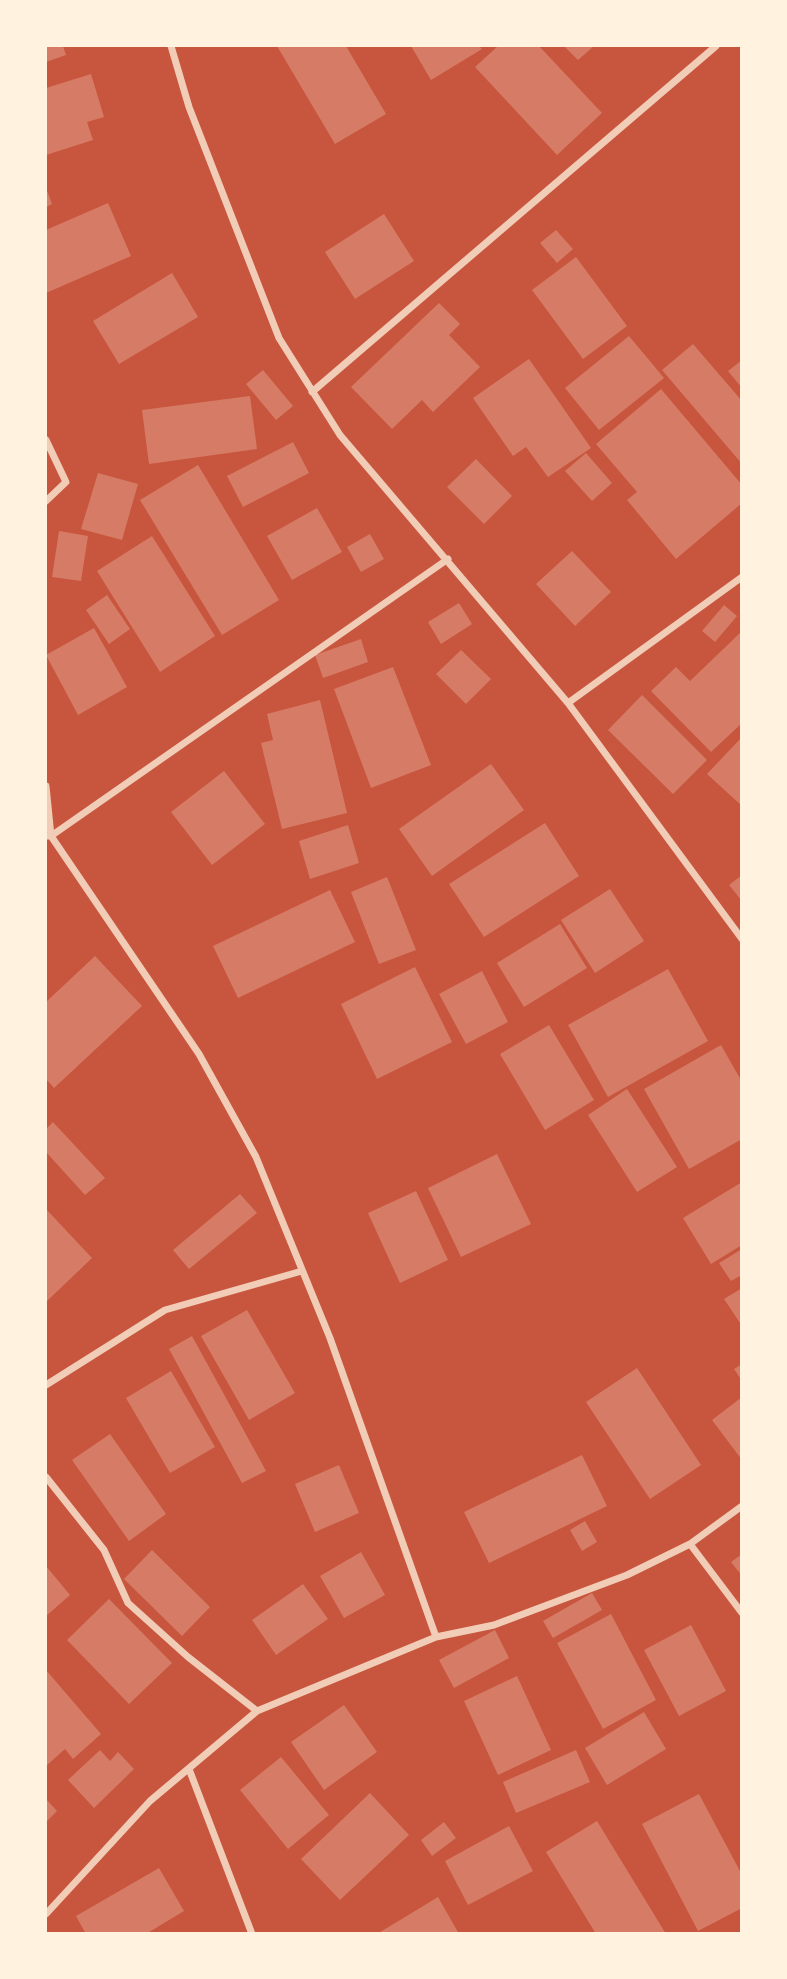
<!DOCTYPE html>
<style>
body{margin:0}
#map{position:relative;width:787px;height:1979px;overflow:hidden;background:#c8553d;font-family:"Work Sans",sans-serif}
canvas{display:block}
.frame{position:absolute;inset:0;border:47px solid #fff3e0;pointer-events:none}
</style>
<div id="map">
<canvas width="787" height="1979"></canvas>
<div class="frame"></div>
</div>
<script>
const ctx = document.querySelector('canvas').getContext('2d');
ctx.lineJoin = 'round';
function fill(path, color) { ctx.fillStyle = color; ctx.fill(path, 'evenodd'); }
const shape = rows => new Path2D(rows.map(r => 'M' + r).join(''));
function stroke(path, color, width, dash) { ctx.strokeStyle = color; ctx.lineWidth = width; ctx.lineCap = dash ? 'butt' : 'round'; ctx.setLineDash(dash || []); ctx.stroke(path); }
fill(shape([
 [46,46,63,46,66,55,46,62],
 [277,46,346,46,386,114,335,144],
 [411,46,479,46,482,49,431,80],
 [498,46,539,46,602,113,557,155,475,67],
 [564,46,594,46,578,60],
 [91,74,104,117,87,122,93,140,46,155,46,88],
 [46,188,52,204,46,207],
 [108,203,131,256,46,293,46,230],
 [384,214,414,261,355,299,325,252],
 [556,230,573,249,557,263,540,243],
 [576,257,627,326,583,359,532,290],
 [172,273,198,317,119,364,93,321],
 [439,303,460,324,449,335,480,367,433,412,422,400,392,429,351,387],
 [629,336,664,378,599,430,565,388],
 [693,344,742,401,742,464,662,370],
 [529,359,591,448,548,477,526,447,513,456,473,398],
 [742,360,742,388,728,371],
 [263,370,293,406,276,420,246,384],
 [661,389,742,485,742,503,676,559,627,500,637,492,596,444],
 [250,396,257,449,149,464,142,410],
 [293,442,309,473,243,507,227,476],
 [586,453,612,483,592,501,565,471],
 [476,459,512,496,484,524,447,487],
 [198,465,279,600,222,635,140,500],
 [98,473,138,484,122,540,81,529],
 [317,508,342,552,292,580,267,536],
 [59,531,88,536,81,581,52,577],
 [370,534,384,559,361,572,347,547],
 [152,536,215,636,160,672,97,571],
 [572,551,611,592,575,626,536,584],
 [107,595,130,629,109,644,86,610],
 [459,603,472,624,441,644,428,622],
 [724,605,737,616,715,642,702,631],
 [94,628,127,687,78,715,46,655],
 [742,631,742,723,711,752,651,691,676,667,690,681],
 [361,639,368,662,323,678,315,655],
 [461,650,491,679,466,704,436,674],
 [393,667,431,765,371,788,334,689],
 [642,695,707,760,673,794,608,730],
 [320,700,347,813,282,829,261,743,273,740,267,714],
 [742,737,742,806,707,774],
 [491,764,524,810,432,876,399,829],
 [224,771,265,824,212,865,171,812],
 [545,823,579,876,484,937,449,884],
 [348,825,359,863,310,879,299,841],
 [742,875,742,901,729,885],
 [387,877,416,950,379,964,351,892],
 [610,889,644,941,595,973,561,920],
 [330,890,355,942,238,998,213,946],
 [560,924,587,968,524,1007,497,963],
 [95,956,142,1006,54,1088,46,1079,46,1002],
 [415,967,452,1042,377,1079,341,1004],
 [668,969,708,1041,608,1097,568,1025],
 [482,971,508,1022,466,1044,439,994],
 [549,1025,594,1100,545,1130,500,1054],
 [721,1045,742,1082,742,1139,689,1169,644,1089],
 [627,1089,677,1167,637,1192,588,1115],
 [53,1122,105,1178,85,1195,46,1152,46,1129],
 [497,1154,531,1224,461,1257,428,1188],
 [742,1182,742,1245,711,1264,683,1218],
 [416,1191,448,1260,400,1283,368,1213],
 [240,1194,257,1213,189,1269,173,1250],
 [46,1209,92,1258,46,1302],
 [742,1249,742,1275,731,1281,719,1263],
 [742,1288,742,1326,724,1299],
 [247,1310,295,1393,249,1420,201,1336],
 [192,1336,266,1471,242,1483,169,1349],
 [742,1364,742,1381,734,1369],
 [637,1368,701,1465,650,1499,586,1402],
 [171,1371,215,1447,170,1473,126,1398],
 [742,1397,742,1460,712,1420],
 [110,1434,166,1514,129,1541,72,1460],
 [582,1455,607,1506,489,1563,464,1512],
 [339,1465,359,1513,315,1532,295,1484],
 [585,1521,597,1542,582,1551,570,1530],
 [152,1550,210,1607,182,1636,124,1579],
 [361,1552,385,1595,344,1618,320,1576],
 [742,1554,742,1576,731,1562],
 [46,1566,70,1595,46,1616],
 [303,1584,328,1619,276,1655,252,1620],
 [592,1593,602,1610,553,1638,543,1621],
 [109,1599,172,1663,129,1704,67,1640],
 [611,1614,656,1700,603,1729,557,1643],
 [691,1625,726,1691,679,1716,644,1650],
 [495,1630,509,1658,454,1688,439,1660],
 [46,1670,101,1734,73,1759,65,1749,46,1766],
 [517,1676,551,1750,498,1775,464,1701],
 [344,1705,377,1752,324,1790,291,1742],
 [644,1712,666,1749,607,1785,585,1748],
 [100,1750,110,1761,118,1752,134,1769,94,1808,68,1780],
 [576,1750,590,1782,516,1813,503,1782],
 [281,1757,329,1815,288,1849,240,1790],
 [370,1793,409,1835,340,1900,301,1859],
 [699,1794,742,1875,742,1908,698,1931,642,1824],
 [46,1799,57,1811,46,1822],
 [597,1821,666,1934,596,1934,546,1852],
 [444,1822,456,1838,432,1856,421,1840],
 [509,1826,533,1871,468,1905,445,1861],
 [159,1868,184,1911,146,1934,86,1934,76,1916],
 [438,1897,459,1934,377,1934]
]), '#d67c66');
stroke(shape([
 [171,46,189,107,279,338,340,435,568,703,742,939],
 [312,392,716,46],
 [46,440,66,482,46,501],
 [568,703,742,577],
 [46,786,51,836,199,1054,256,1157,330,1338,436,1637],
 [46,836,51,836,448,559],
 [46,1385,165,1310,302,1271],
 [46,1477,104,1550,128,1603,188,1657,257,1711],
 [690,1544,742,1613],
 [189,1769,252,1934],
 [46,1914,150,1801,257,1711,436,1637,494,1625,627,1575,690,1544,742,1506]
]), '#f1ccb7', 7);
</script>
